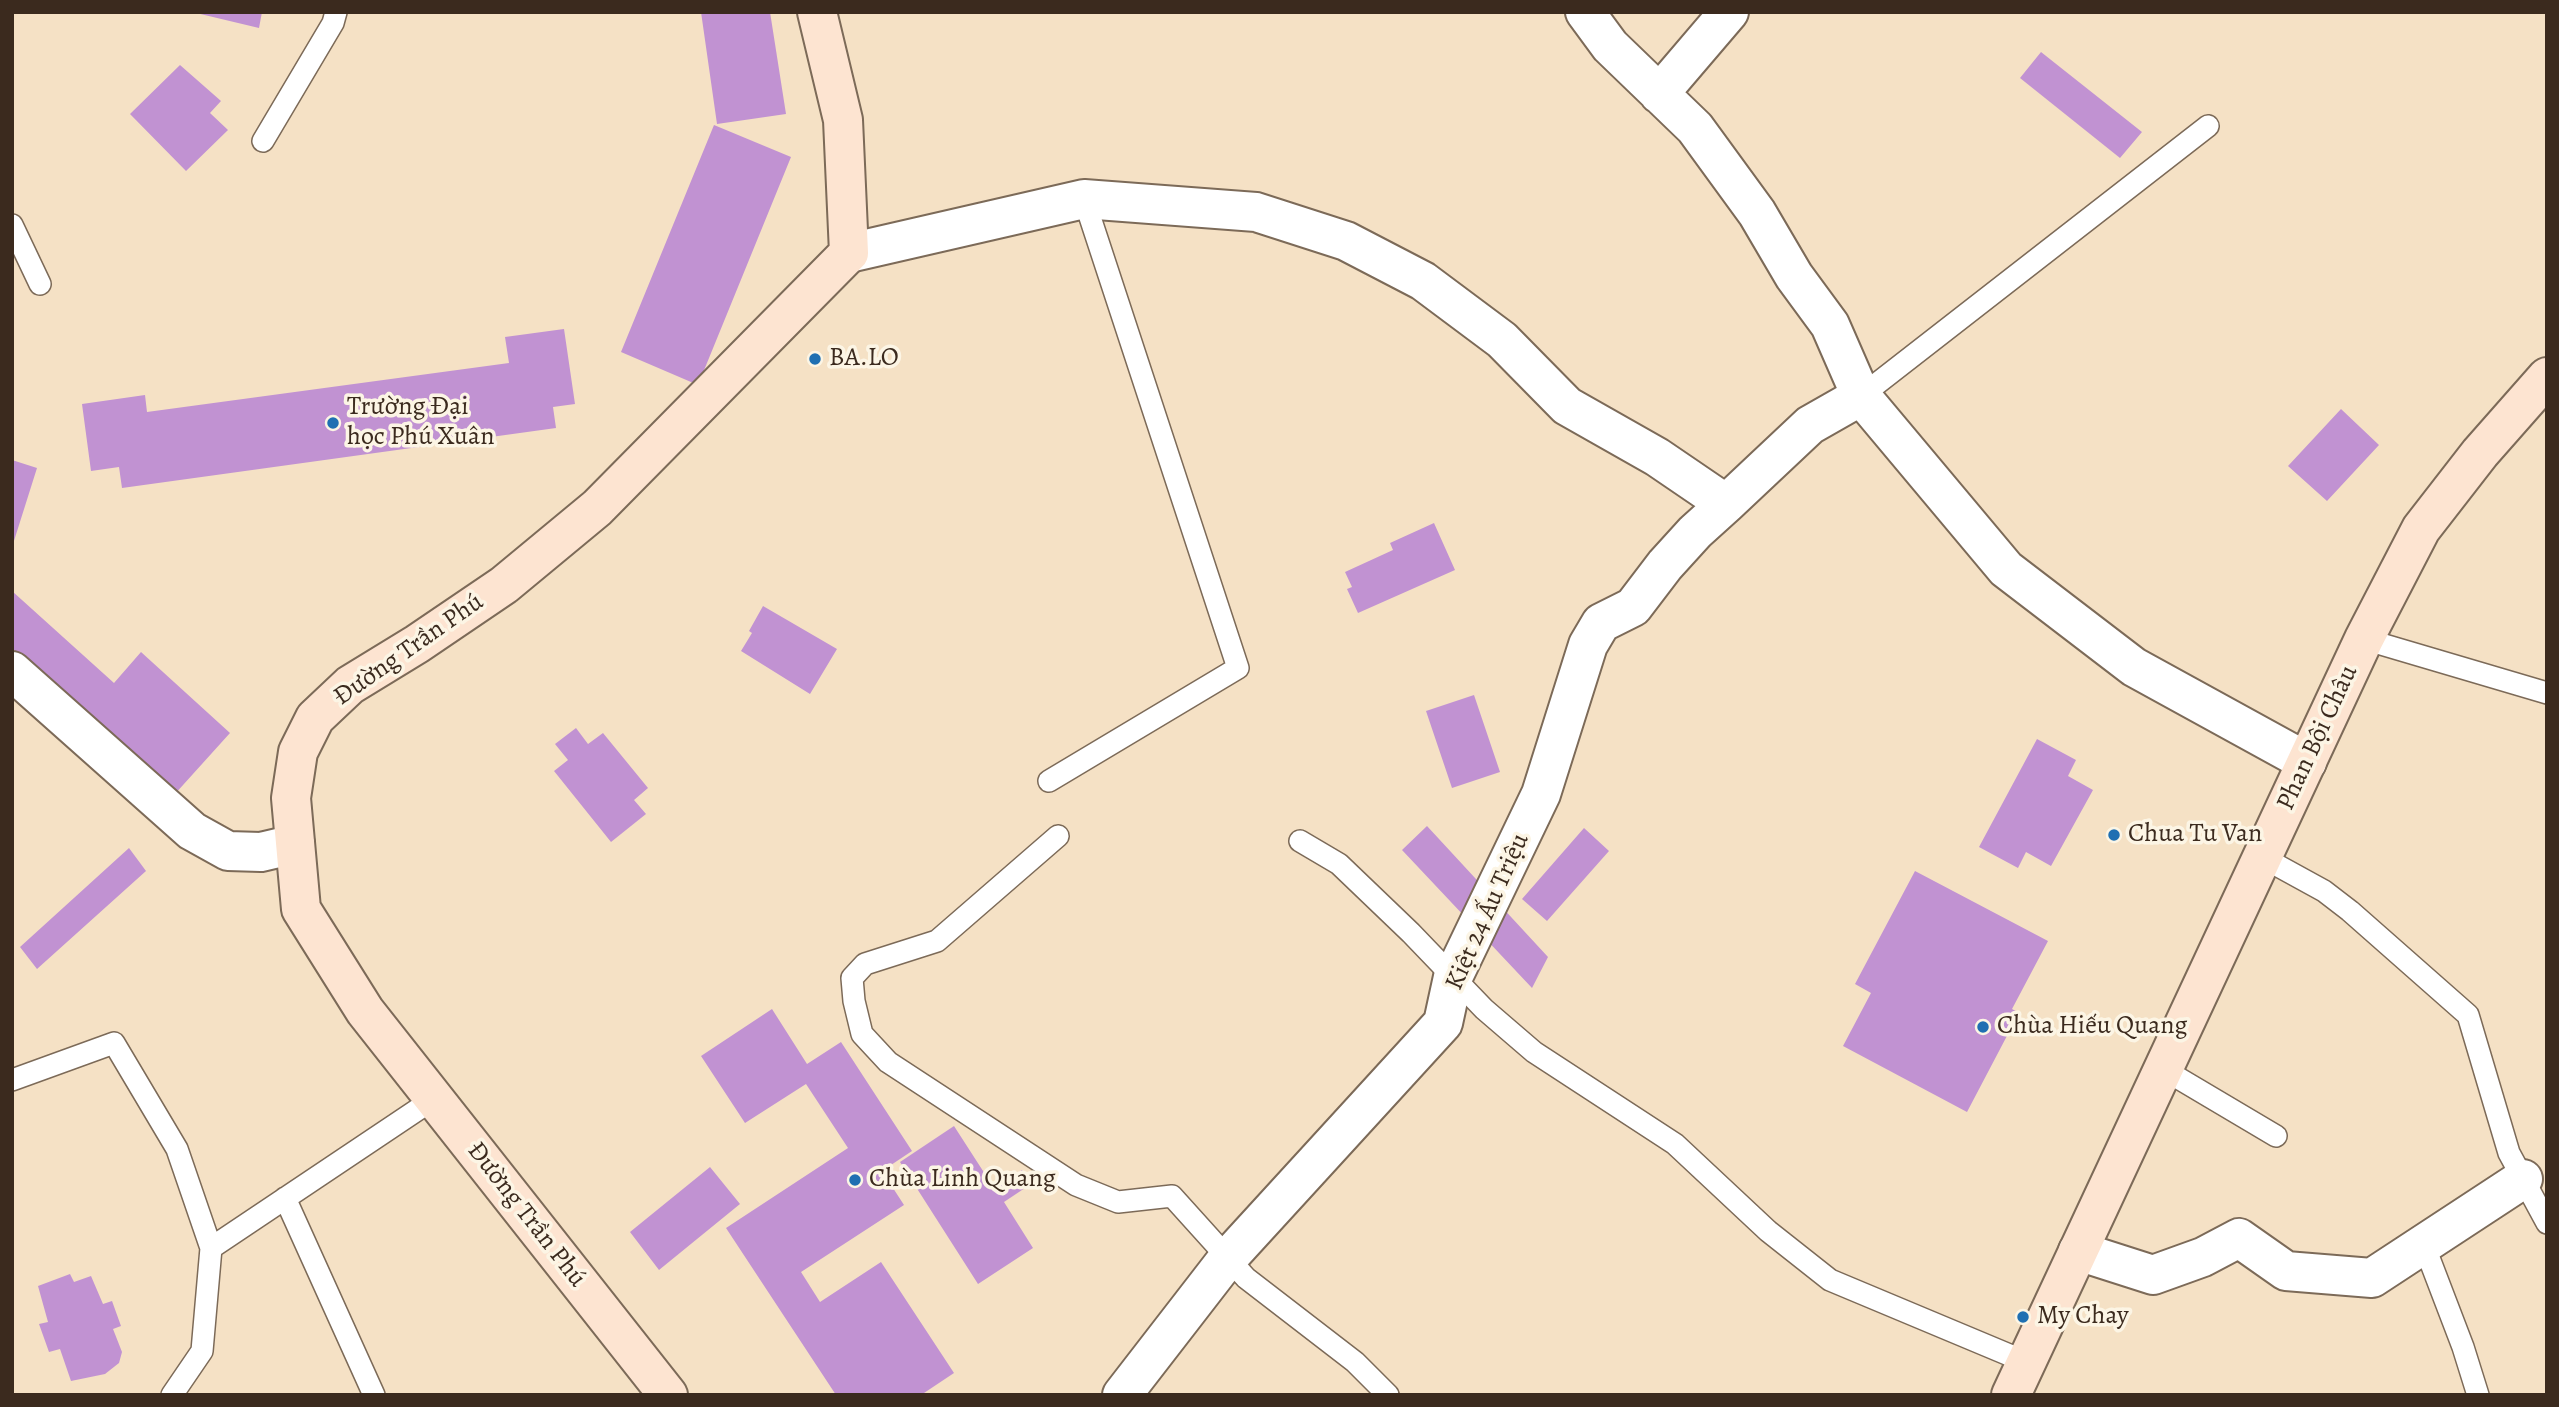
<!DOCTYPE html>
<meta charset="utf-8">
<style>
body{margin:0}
#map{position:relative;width:2559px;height:1407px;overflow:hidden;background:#f5e1c5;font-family:Alegreya,serif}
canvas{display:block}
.frame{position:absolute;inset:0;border:14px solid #3b2a1e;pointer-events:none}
</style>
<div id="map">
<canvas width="2559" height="1407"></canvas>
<div class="frame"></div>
</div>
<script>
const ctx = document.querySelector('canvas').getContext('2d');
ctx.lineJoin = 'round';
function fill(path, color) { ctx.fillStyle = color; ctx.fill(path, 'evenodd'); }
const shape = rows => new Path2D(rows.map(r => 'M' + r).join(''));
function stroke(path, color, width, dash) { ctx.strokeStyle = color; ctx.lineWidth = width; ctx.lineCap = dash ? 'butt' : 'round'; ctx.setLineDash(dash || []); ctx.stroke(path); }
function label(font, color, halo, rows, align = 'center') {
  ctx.font = font + ' Alegreya,serif'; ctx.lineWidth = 7; ctx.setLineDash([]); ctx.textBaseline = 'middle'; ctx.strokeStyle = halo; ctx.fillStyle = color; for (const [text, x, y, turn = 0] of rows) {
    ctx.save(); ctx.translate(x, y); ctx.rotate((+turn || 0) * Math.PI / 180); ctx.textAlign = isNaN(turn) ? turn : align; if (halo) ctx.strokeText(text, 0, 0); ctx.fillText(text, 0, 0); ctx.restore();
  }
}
fill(shape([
 [192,12,262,12,259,28],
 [701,12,770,12,786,114,717,124],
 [2041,52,2142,132,2120,158,2020,78],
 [180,65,221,101,210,113,228,130,186,171,130,114],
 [714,125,791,157,698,385,621,352],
 [564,329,575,404,553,407,556,428,122,488,119,467,91,471,82,404,145,395,147,412,509,363,505,337],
 [2341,409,2379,445,2327,501,2288,466],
 [12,460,37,468,13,544,12,544],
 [1434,523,1455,570,1358,613,1347,589,1352,587,1345,572,1393,550,1390,543],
 [12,591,114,683,141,652,230,733,174,795,12,648],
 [763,606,837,649,810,694,741,651,752,633,749,631],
 [1474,695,1500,772,1452,788,1426,711],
 [576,728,588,744,603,733,648,788,634,800,646,814,611,842,554,771,568,760,555,744],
 [2037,739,2076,760,2068,776,2093,790,2051,866,2026,852,2018,868,1979,847],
 [1427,826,1548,957,1532,988,1402,850],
 [1584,828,1609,851,1547,921,1522,899],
 [129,848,146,871,37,969,20,947],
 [1915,871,2048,941,2012,1009,2019,1013,1967,1112,1843,1046,1871,993,1855,984],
 [772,1009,807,1064,841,1042,912,1151,882,1171,904,1205,801,1272,820,1302,881,1262,954,1373,921,1395,836,1395,726,1228,848,1148,806,1084,745,1123,701,1056],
 [954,1126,994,1188,1022,1170,1031,1184,1004,1202,1033,1248,978,1284,900,1162],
 [710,1167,740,1204,659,1270,630,1232],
 [70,1274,74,1282,91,1276,103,1304,112,1301,121,1326,113,1329,122,1352,119,1363,105,1374,71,1381,60,1349,49,1352,39,1324,48,1322,38,1286]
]), '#c192d2');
const lane = shape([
 [263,141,333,23,336,12],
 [12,225,40,284],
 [1861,396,2208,126],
 [2364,639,2547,693],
 [1049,781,1238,668,1084,199],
 [1058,836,937,941,865,964,852,978,854,1001,862,1034,888,1062,1076,1185,1118,1202,1172,1196,1246,1278,1355,1362,1388,1395],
 [1300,841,1339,864,1411,933,1484,1009,1534,1052,1675,1144,1768,1231,1830,1280,2026,1362],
 [2262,857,2324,891,2350,911,2468,1015,2509,1153,2547,1223],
 [2163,1069,2276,1136],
 [12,1080,114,1043,177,1149,211,1248,202,1351,172,1395],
 [285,1198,374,1395],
 [2424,1245,2463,1347,2478,1395],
 [211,1248,435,1098]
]);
const street = shape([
 [1585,12,1610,46,1695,128,1757,213,1794,276,1830,325,1861,396,2006,569,2134,667,2307,762],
 [1659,94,1729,12],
 [849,253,1084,199,1256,212,1346,241,1423,281,1502,340,1567,406,1657,457,1726,504,1810,425,1861,396],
 [12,671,192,831,228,851,261,852,295,844],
 [2078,1251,2153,1275,2203,1257,2239,1238,2286,1271,2372,1278,2523,1179],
 [1122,1395,1228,1258,1443,1023,1453,977,1541,794,1588,645,1601,623,1633,607,1665,565,1695,532,1726,504]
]);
const secondary = shape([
 [668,1395,365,1011,301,909,291,798,298,752,315,718,350,685,417,644,504,585,597,508,849,253,843,120,817,12],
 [2011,1395,2364,639,2421,529,2480,453,2547,377]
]);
stroke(lane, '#7c6a58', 24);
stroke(street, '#7c6a58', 42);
stroke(secondary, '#7c6a58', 42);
stroke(lane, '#fff', 21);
stroke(street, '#fff', 38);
stroke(secondary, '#fde4d1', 38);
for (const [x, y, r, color] of [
 [815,359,7,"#1f6fb2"],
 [333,423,7,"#1f6fb2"],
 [2114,835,7,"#1f6fb2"],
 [1983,1027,7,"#1f6fb2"],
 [855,1180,7,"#1f6fb2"],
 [2023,1317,7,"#1f6fb2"]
]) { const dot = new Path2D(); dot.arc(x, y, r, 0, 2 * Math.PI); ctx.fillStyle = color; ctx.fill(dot); stroke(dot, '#fcf5e5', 2.5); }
label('26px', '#3b2a1e', '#fcf5e5', [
 ["BA.LO",829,359],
 ["Trường Đại",347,408],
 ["học Phú Xuân",347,438],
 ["Chua Tu Van",2128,835],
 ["Chùa Hiếu Quang",1997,1027],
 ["Chùa Linh Quang",869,1180],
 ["My Chay",2037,1317]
], 'left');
label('26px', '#3b2a1e', '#fcf5e5', [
 ["Đường Trần Phú",409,650,-35],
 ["Phan Bội Châu",2318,738,-65],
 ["Kiệt 24 Ấu Triệu",1488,912,-66],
 ["Đường Trần Phú",526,1215,52]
]);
</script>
